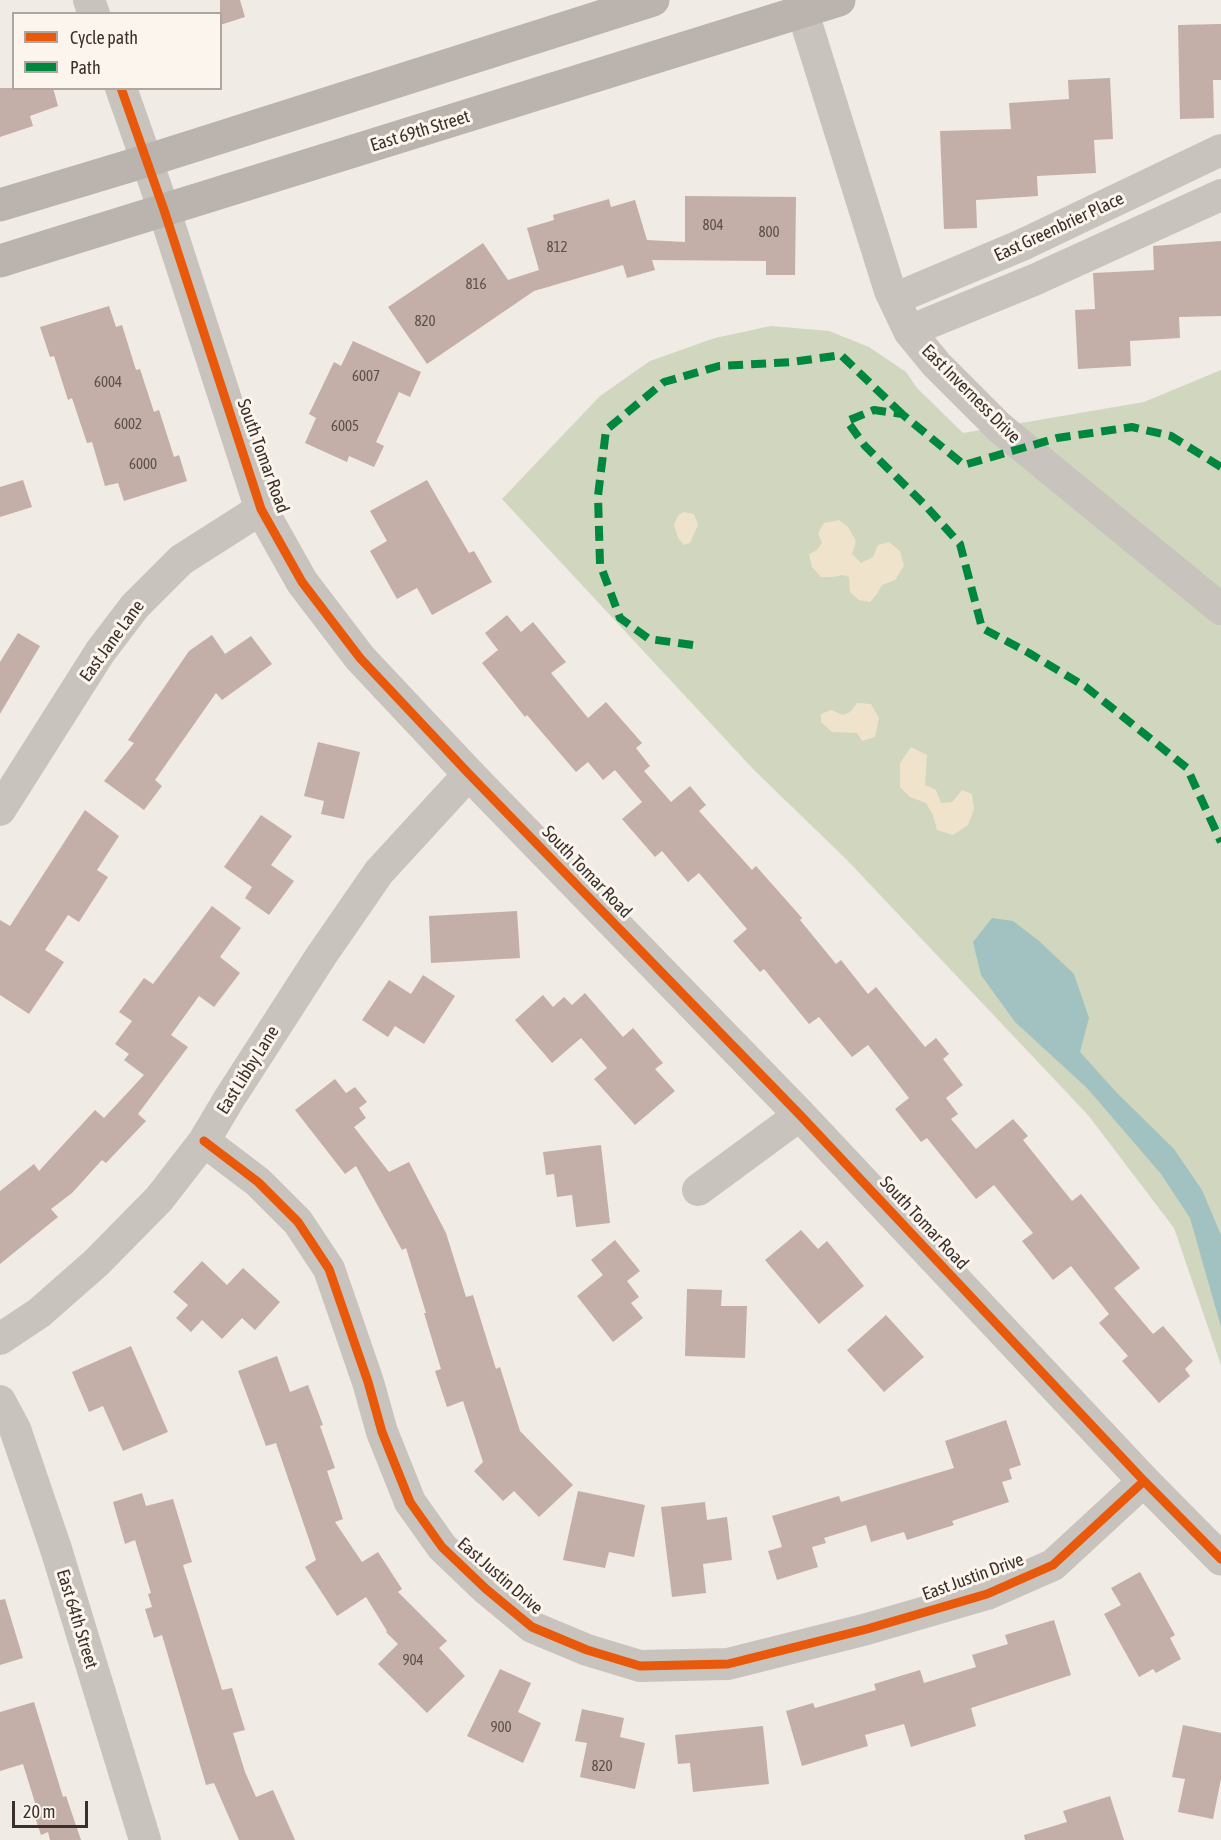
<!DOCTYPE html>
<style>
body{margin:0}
#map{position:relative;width:1221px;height:1840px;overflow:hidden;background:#f0ebe5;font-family:"Asap Condensed",sans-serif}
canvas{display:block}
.legend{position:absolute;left:12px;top:12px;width:210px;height:78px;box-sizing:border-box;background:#fbf5ee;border:2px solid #aea6a0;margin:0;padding:8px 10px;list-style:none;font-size:18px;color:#3b302b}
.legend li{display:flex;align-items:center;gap:12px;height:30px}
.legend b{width:30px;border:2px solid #aea6a0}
.scale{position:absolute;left:12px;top:1801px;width:76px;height:27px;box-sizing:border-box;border:3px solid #3b302b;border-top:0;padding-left:8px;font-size:18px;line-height:21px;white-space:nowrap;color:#3b302b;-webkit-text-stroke:4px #fbf5ee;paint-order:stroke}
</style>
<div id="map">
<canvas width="1221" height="1840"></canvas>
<ul class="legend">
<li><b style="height:8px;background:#e8590c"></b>Cycle path</li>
<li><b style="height:8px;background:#00873e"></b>Path</li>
</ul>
<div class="scale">20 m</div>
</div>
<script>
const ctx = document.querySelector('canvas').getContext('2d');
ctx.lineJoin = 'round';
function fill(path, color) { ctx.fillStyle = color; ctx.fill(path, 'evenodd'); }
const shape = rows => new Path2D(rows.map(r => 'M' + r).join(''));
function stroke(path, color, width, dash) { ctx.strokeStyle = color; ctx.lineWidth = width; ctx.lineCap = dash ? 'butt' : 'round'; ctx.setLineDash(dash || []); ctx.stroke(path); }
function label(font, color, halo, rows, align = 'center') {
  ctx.font = font + ' "Asap Condensed",sans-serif'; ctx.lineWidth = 6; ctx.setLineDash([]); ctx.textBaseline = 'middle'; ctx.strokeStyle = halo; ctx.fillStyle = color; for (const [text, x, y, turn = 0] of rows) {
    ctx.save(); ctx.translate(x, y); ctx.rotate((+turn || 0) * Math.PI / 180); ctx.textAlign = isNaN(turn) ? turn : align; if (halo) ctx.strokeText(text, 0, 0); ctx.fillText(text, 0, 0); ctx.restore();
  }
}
fill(shape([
 [771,326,829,331,869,347,906,372,917,388,963,433,1144,402,1221,370,1221,1365,1174,1228,1088,1115,847,860,754,770,502,499,600,396,650,361,715,338]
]), '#d1d6bf');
fill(shape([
 [683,512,694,514,698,525,690,543,684,545,678,538,674,525,678,516],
 [839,520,848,527,856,541,852,554,861,563,873,557,878,545,889,542,900,551,904,566,895,580,882,585,877,594,870,602,859,600,850,592,849,577,842,575,833,577,821,577,812,567,809,554,816,551,822,543,818,533,824,523],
 [857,703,871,704,879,718,875,737,862,741,857,733,832,732,821,722,821,714,831,710,843,715,850,712],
 [911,747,927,755,925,785,936,790,941,803,952,802,962,790,972,794,974,809,968,825,953,835,937,830,933,815,926,803,910,797,900,787,900,763]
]), '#efe3cc');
fill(shape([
 [992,918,1013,921,1039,941,1074,974,1089,1018,1080,1052,1116,1092,1174,1149,1202,1190,1221,1235,1221,1327,1190,1218,1161,1174,1087,1088,1015,1022,981,975,973,942]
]), '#a1c2c1');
fill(shape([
 [220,0,240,0,245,17,220,25],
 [1221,24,1221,80,1213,80,1214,118,1180,119,1178,25],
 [1110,78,1113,139,1094,140,1096,173,1037,176,1038,196,976,200,977,228,944,229,940,131,1011,129,1009,103,1069,99,1068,80],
 [0,88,53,88,58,106,30,116,33,126,0,137],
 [685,196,796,197,795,275,766,275,766,261,652,260,655,270,627,278,623,265,534,291,427,364,388,307,483,243,508,280,539,270,527,228,554,220,553,215,609,199,611,207,635,200,647,240,685,242],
 [1221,241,1221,316,1179,317,1180,338,1130,341,1131,366,1078,369,1075,310,1095,309,1093,273,1154,270,1153,246],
 [109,306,116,327,122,325,136,370,140,369,154,412,159,410,174,457,179,455,187,481,124,501,118,483,105,486,92,442,87,443,72,398,68,400,54,356,50,357,40,327],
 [353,341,421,372,410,397,399,392,376,442,384,446,374,467,349,456,347,462,305,443,316,418,309,414,334,362,341,366],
 [23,480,32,507,0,517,0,487],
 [427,480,469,553,474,551,492,582,432,615,417,588,397,599,370,551,387,541,370,511],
 [507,615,521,632,533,622,566,662,551,673,588,718,606,702,642,743,636,748,650,766,644,771,671,802,690,786,706,805,699,811,752,870,756,866,802,918,800,920,836,964,841,960,868,994,876,987,925,1047,936,1038,949,1054,943,1059,963,1085,946,1098,958,1114,951,1119,976,1149,1013,1119,1028,1136,1023,1140,1072,1201,1081,1194,1140,1268,1114,1288,1153,1334,1163,1326,1193,1361,1185,1369,1190,1376,1159,1403,1122,1361,1128,1356,1099,1323,1109,1314,1071,1266,1053,1280,1022,1241,1033,1233,994,1185,976,1199,927,1138,921,1142,895,1109,909,1098,868,1045,852,1057,819,1017,809,1024,764,969,760,972,733,941,747,929,699,873,688,882,662,851,655,857,622,819,642,802,615,770,603,780,588,762,576,772,527,715,525,717,482,663,498,650,485,633],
 [18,633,40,646,0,714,0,662],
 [212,635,225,654,251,636,272,664,222,700,216,693,155,780,162,786,144,810,104,781,134,743,128,740,189,651],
 [318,742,360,752,344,819,321,814,324,801,304,796],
 [85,810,119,836,97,870,108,877,79,922,68,915,45,950,64,962,29,1014,0,995,0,920,10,926],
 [261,815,292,836,271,865,294,881,269,915,245,898,252,887,224,867],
 [212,906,241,928,220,957,240,973,214,1007,199,996,171,1035,188,1047,138,1114,146,1121,106,1163,102,1160,72,1193,51,1209,58,1217,0,1264,0,1191,34,1164,39,1171,95,1110,104,1118,144,1075,124,1060,129,1054,115,1044,132,1021,119,1012,144,978,153,984],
 [517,911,520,958,431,963,429,916],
 [423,975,455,996,424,1044,395,1026,388,1037,362,1020,389,980,411,994],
 [585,993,623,1037,633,1028,663,1063,655,1069,675,1091,635,1125,594,1079,607,1068,581,1038,552,1063,515,1020,543,995,553,1007,564,997,572,1005],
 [335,1079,346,1093,355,1087,367,1102,359,1108,366,1118,354,1127,389,1172,409,1162,446,1233,466,1297,473,1295,496,1369,500,1367,520,1431,573,1485,539,1517,514,1491,503,1501,474,1471,483,1462,463,1401,447,1407,435,1371,441,1369,424,1313,426,1313,406,1248,402,1250,356,1166,345,1174,295,1110],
 [601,1145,610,1223,576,1227,572,1195,557,1197,554,1174,546,1175,543,1152],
 [801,1230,818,1249,827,1241,864,1286,819,1324,765,1260],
 [615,1240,640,1271,627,1281,639,1297,631,1303,643,1318,613,1342,577,1296,603,1275,591,1260],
 [202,1261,227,1285,243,1268,280,1302,255,1330,242,1318,222,1339,202,1320,191,1332,176,1318,188,1305,173,1292],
 [687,1289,722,1290,721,1306,747,1306,745,1358,685,1356],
 [886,1315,924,1357,884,1392,847,1350],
 [131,1346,168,1432,123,1451,103,1406,89,1412,72,1372],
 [277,1356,290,1392,308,1385,323,1425,320,1426,335,1468,327,1471,343,1519,335,1522,362,1562,378,1552,402,1589,398,1592,447,1641,439,1648,465,1676,427,1713,378,1664,398,1644,386,1632,387,1631,366,1597,337,1616,305,1567,316,1560,276,1443,266,1446,238,1371],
 [1006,1420,1021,1465,1009,1469,1012,1479,1002,1482,1009,1502,952,1521,954,1525,907,1540,904,1532,871,1542,866,1525,824,1538,826,1543,812,1547,818,1567,777,1580,768,1551,782,1547,772,1516,839,1496,841,1502,954,1468,945,1441],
 [578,1491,645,1505,634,1557,609,1552,605,1568,563,1560],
 [142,1493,146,1506,173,1499,192,1562,183,1565,222,1690,232,1688,245,1730,233,1733,245,1772,256,1797,273,1790,295,1840,239,1840,214,1783,206,1785,162,1635,154,1638,145,1609,152,1607,148,1594,151,1593,135,1540,125,1544,113,1502],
 [705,1502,707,1520,727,1517,732,1560,703,1564,706,1593,672,1597,661,1507],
 [1140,1572,1175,1635,1170,1638,1181,1659,1156,1673,1153,1669,1139,1677,1104,1614,1121,1605,1111,1588],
 [5,1599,23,1658,0,1665,0,1600],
 [1054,1620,1071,1675,971,1708,976,1726,911,1747,904,1724,865,1735,868,1746,802,1766,786,1711,813,1703,815,1708,876,1690,874,1684,920,1670,924,1683,976,1667,972,1655,1008,1644,1005,1635],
 [500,1669,531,1683,518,1712,541,1723,523,1763,467,1736],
 [34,1702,63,1797,66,1796,81,1840,50,1840,48,1832,41,1835,32,1808,36,1806,23,1764,0,1771,0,1712],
 [582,1709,624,1718,620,1737,645,1743,635,1789,580,1777,587,1743,575,1741],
 [1183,1725,1221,1733,1221,1779,1213,1819,1178,1812,1185,1779,1172,1777],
 [763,1726,769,1784,693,1792,690,1763,678,1764,675,1735],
 [1110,1796,1124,1840,1025,1840,1024,1835,1067,1822,1063,1811]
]), '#c3afa7');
stroke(shape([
 [89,0,94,14],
 [799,0,890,291,909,331,936,364,1000,428,1221,609],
 [121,88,164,210],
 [894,299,1022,245,1221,150],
 [909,331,1034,280,1221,195],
 [0,810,100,652,135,606,181,560,261,509],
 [204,1141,258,1182,298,1222,329,1269,368,1382,382,1432,410,1502,442,1547,486,1589,532,1627,587,1650,640,1666,728,1664,867,1629,987,1594,1053,1565,1144,1481],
 [698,1190,800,1115],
 [0,1339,39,1313,96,1263,159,1199,204,1141,229,1099,321,956,379,872,469,774],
 [0,1401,15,1429,56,1549,145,1840]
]), '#c9c3be', 32);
stroke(shape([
 [164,210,261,509,302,582,360,658,469,774,800,1115,1144,1481,1221,1559]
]), '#c9c3be', 33);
stroke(shape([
 [0,205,146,161,653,0],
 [0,261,839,0]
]), '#bab3ae', 33);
stroke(shape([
 [1221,467,1171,436,1132,427,1057,438,964,465,902,414,874,410,847,421,865,446,925,505,960,544,982,628,1029,653,1086,687,1187,768,1221,842],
 [693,645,649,639,620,618,600,564,598,496,606,430,664,382,719,366,792,362,841,355,902,414]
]), '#00873e', 8, [15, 8]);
stroke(shape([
 [121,88,164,210,261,509,302,582,360,658,469,774,800,1115,1144,1481,1221,1559],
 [204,1141,258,1182,298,1222,329,1269,368,1382,382,1432,410,1502,442,1547,486,1589,532,1627,587,1650,640,1666,728,1664,867,1629,987,1594,1053,1565,1144,1481]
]), '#e8590c', 9);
label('15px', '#5d504a', null, [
 ["804",713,225],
 ["800",769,232],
 ["812",557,247],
 ["816",476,284],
 ["820",425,321],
 ["6007",366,376],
 ["6004",108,382],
 ["6002",128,424],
 ["6005",345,426],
 ["6000",143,464],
 ["904",413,1660],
 ["900",501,1727],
 ["820",602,1766]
]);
label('18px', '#3b302b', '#fbf5ee', [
 ["East 69th Street",420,131,-17],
 ["East Greenbrier Place",1059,227,-25],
 ["East Inverness Drive",971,394,45],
 ["South Tomar Road",263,456,70],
 ["East Jane Lane",112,641,-54],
 ["South Tomar Road",587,872,46],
 ["East Libby Lane",248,1070,-58],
 ["South Tomar Road",924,1223,47],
 ["East Justin Drive",500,1576,41],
 ["East Justin Drive",973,1577,-20],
 ["East 64th Street",77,1619,73]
]);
</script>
